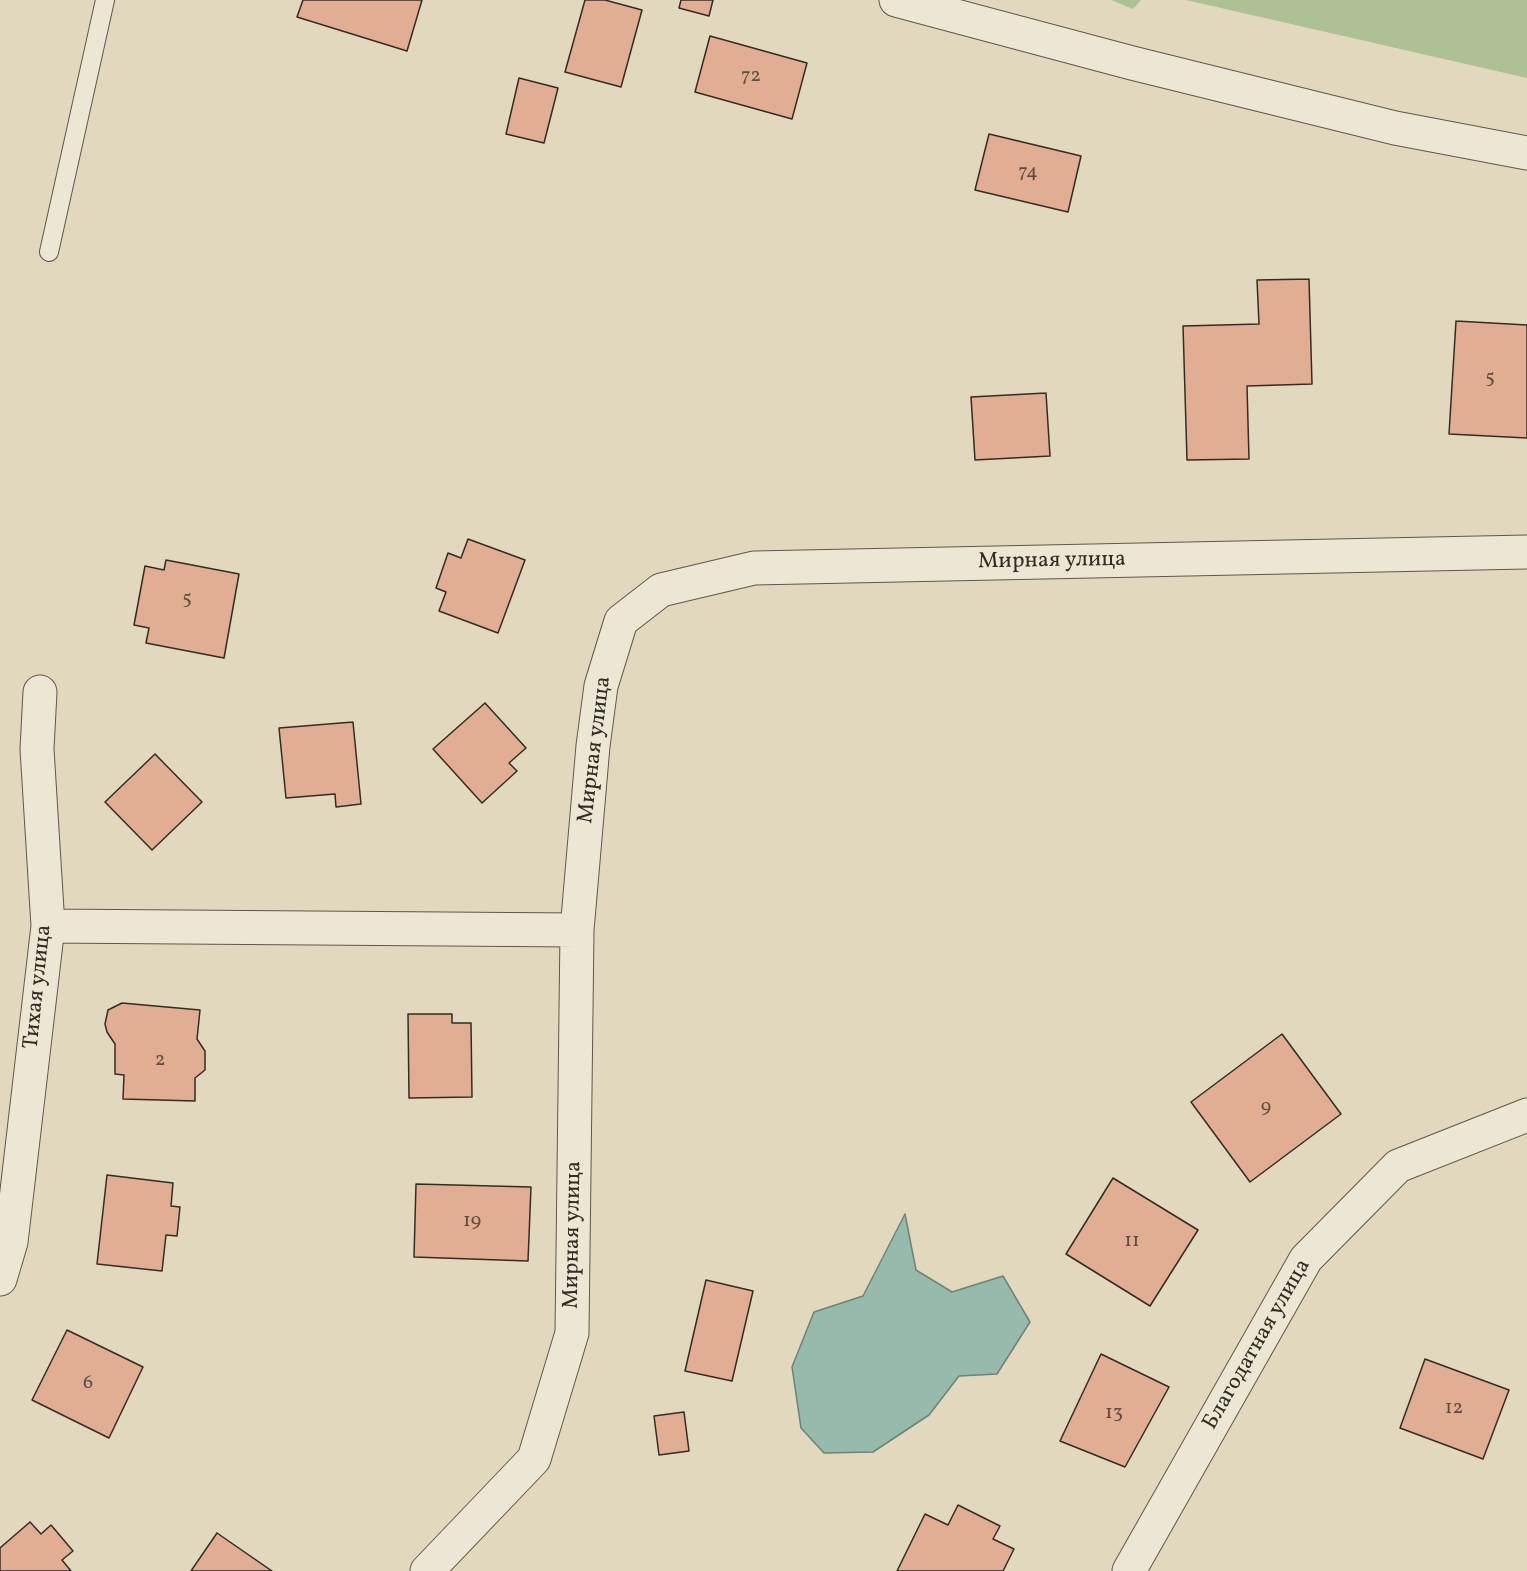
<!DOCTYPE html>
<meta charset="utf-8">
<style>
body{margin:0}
canvas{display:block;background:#e2d8bd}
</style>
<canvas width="1527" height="1571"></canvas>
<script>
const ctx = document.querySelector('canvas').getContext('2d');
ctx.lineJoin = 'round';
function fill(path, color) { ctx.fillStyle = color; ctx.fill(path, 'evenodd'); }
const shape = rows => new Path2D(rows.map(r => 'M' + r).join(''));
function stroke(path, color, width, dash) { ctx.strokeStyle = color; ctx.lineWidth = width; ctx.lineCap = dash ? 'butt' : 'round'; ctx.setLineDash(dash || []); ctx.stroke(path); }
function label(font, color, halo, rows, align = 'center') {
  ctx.font = font + ' Vollkorn,serif'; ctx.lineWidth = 5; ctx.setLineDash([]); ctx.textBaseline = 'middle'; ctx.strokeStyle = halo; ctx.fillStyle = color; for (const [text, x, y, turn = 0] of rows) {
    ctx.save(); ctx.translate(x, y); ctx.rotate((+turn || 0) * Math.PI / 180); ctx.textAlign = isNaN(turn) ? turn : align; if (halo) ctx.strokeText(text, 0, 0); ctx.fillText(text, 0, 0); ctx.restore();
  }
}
fill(shape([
 [1111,0,1141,0,1133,9],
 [1186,0,1527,0,1527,78]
]), '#aec095');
const water = shape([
 [905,1214,916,1270,952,1292,1003,1276,1030,1322,997,1374,959,1376,929,1415,873,1452,824,1453,801,1428,792,1367,814,1312,863,1296,905,1214]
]);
fill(water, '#96bbac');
stroke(water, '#708176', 1.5);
const building = shape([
 [303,0,422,0,407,51,297,17,303,0],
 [585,0,605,0,642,10,621,87,565,72,585,0],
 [681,0,713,0,709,16,679,8,681,0],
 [710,36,807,63,792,119,695,92,710,36],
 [519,78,558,88,544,143,506,134,519,78],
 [989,134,1081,156,1068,212,975,190,989,134],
 [1309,279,1312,384,1247,386,1249,459,1187,460,1183,326,1259,324,1257,280,1309,279],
 [1456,321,1527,325,1527,438,1449,434,1456,321],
 [1046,393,1050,456,975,460,971,397,1046,393],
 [468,539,525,560,498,633,439,611,446,592,436,588,448,553,461,558,468,539],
 [166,560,239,574,224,658,146,643,149,628,134,625,145,566,164,570,166,560],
 [485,703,526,748,509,763,517,771,482,803,433,749,485,703],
 [353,722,361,804,336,807,335,794,286,798,279,728,353,722],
 [155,754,202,802,152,850,105,802,155,754],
 [122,1003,200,1010,197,1039,205,1051,205,1070,195,1078,195,1101,123,1099,124,1075,115,1074,115,1044,107,1032,105,1024,108,1010,122,1003],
 [408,1014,452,1014,452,1023,471,1023,472,1097,409,1098,408,1014],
 [1282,1034,1341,1114,1250,1182,1191,1102,1282,1034],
 [107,1175,173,1183,171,1206,180,1207,177,1236,166,1235,162,1271,97,1264,107,1175],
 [1113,1178,1198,1230,1150,1306,1066,1254,1113,1178],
 [416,1184,531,1187,528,1261,414,1257,416,1184],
 [706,1280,753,1291,732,1381,685,1371,706,1280],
 [67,1330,143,1367,109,1438,32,1400,67,1330],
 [1101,1354,1169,1387,1125,1467,1060,1441,1101,1354],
 [1425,1359,1509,1390,1483,1459,1400,1428,1425,1359],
 [684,1412,689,1451,659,1455,654,1416,684,1412],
 [958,1505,1000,1526,993,1539,1014,1549,1003,1571,897,1571,925,1514,948,1525,958,1505],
 [30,1522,41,1534,51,1525,73,1551,62,1560,71,1571,0,1571,0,1548,30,1522],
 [217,1533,272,1571,191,1571,217,1533]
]);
fill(building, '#e1ae94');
stroke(building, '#362b24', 1.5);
const service = shape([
 [49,252,105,0]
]);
const minor = shape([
 [48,926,577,930],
 [0,1279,11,1242,48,926,37,749,40,692],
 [427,1571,534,1459,572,1333,577,930,593,746,601,686,621,621,661,590,754,568,1527,552],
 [1129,1571,1306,1259,1398,1166,1527,1115]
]);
const tertiary = shape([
 [896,0,1132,63,1395,128,1527,153]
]);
stroke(service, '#61564a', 20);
stroke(minor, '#61564a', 35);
stroke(tertiary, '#61564a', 35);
stroke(service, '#ece6d4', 18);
stroke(minor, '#ece6d4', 33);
stroke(tertiary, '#ece6d4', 33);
label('20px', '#614c40', null, [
 ["72",751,77],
 ["74",1028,173],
 ["5",1490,379],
 ["5",187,600],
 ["2",160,1061],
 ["9",1266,1108],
 ["19",472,1222],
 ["11",1132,1242],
 ["6",88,1384],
 ["12",1454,1409],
 ["13",1114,1414]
]);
label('22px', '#362b24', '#ece6d4', [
 ["Мирная улица",1052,562,-1],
 ["Мирная улица",596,750,-83],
 ["Тихая улица",39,987,-84],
 ["Мирная улица",574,1235,-89],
 ["Благодатная улица",1258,1345,-60]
]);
</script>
